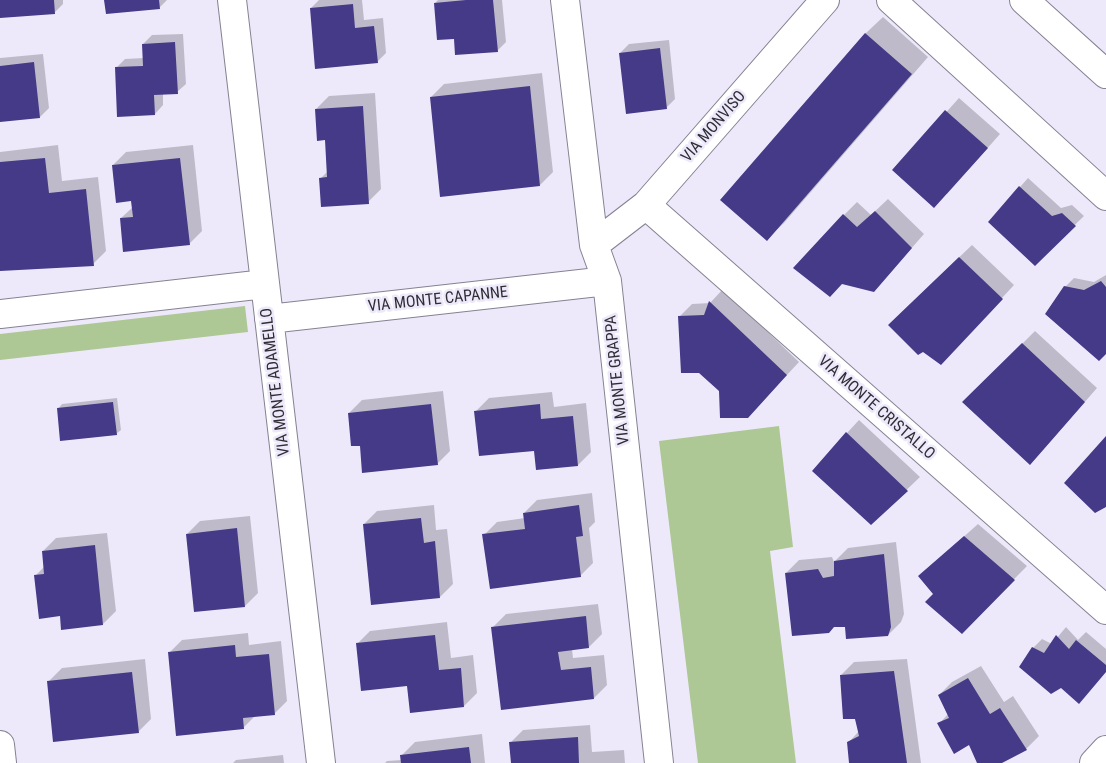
<!DOCTYPE html>
<style>
body{margin:0}
canvas{display:block;background:#ede9fb}
</style>
<canvas width="1106" height="763"></canvas>
<script>
const ctx = document.querySelector('canvas').getContext('2d');
ctx.lineJoin = 'round';
function fill(path, color) { ctx.fillStyle = color; ctx.fill(path, 'evenodd'); }
const shape = rows => new Path2D(rows.map(r => 'M' + r).join(''));
function stroke(path, color, width, dash) { ctx.strokeStyle = color; ctx.lineWidth = width; ctx.lineCap = dash ? 'butt' : 'round'; ctx.setLineDash(dash || []); ctx.stroke(path); }
function label(font, color, halo, rows, align = 'center') {
  ctx.font = font + ' "Roboto Condensed",sans-serif'; ctx.lineWidth = 5; ctx.setLineDash([]); ctx.textBaseline = 'middle'; ctx.strokeStyle = halo; ctx.fillStyle = color; for (const [text, x, y, turn = 0] of rows) {
    ctx.save(); ctx.translate(x, y); ctx.rotate((+turn || 0) * Math.PI / 180); ctx.textAlign = isNaN(turn) ? turn : align; if (halo) ctx.strokeText(text, 0, 0); ctx.fillText(text, 0, 0); ctx.restore();
  }
}
fill(shape([
 [245,306,248,332,0,360,0,334],
 [779,426,793,547,770,551,796,763,698,763,659,441]
]), '#aec895');
fill(shape([
 [0,0,63,0,63,4,54,13,0,17],
 [105,0,167,0,160,7],
 [319,0,362,0,364,20,383,18,386,53,377,62,311,8],
 [438,0,502,0,506,42,497,51,455,37,435,3],
 [883,17,928,57,784,223,767,239,722,200,866,33],
 [183,34,186,84,177,92,163,93,163,105,155,114,116,68,125,59,144,58,143,44,152,35],
 [669,40,675,99,666,108,620,53,629,44],
 [43,54,49,108,40,117,0,121,0,58],
 [542,73,553,172,540,185,431,97,444,84],
 [375,93,381,189,368,202,321,178,328,171,326,139,316,109,329,96],
 [959,98,1000,134,947,194,894,170],
 [58,145,62,181,98,177,106,251,93,264,0,270,0,152],
 [193,145,202,231,189,244,121,218,133,207,132,200,113,165,126,152],
 [1028,178,1061,208,1072,205,1084,216,1035,264,1020,187],
 [888,199,924,234,874,291,844,215,857,202,871,215],
 [972,245,1014,285,954,350,902,312],
 [1106,275,1106,353,1065,287,1074,278,1094,282],
 [723,289,799,362,761,403,720,391,699,372,679,317,692,304,710,303],
 [1035,331,1097,388,1043,450,964,402],
 [443,391,450,451,437,464,361,444,349,413,362,400],
 [552,392,554,407,586,403,591,452,578,465,535,449,476,411,489,398],
 [117,398,121,430,116,434,58,409,62,404],
 [859,420,920,477,871,524,847,433],
 [592,493,595,522,589,528,593,563,580,576,484,535,497,522,525,518,524,513,537,500],
 [434,505,436,530,447,529,453,584,440,597,364,524,377,511],
 [250,516,258,593,245,606,195,611,187,534,200,521],
 [978,524,1027,566,962,632,935,593,933,564],
 [107,533,116,611,103,624,61,615,36,575,44,567,43,551,56,538],
 [896,542,904,614,901,622,888,635,846,626,786,573,799,560,832,557,834,562,848,548],
 [598,604,602,634,589,647,572,649,573,658,604,655,607,685,594,698,493,627,506,614],
 [447,622,451,658,473,655,477,693,464,706,408,684,357,644,370,631],
 [1066,627,1078,640,1086,632,1106,649,1106,672,1061,686,1033,648,1042,639,1052,644],
 [248,633,249,645,281,641,287,701,274,714,255,716,243,728,169,653,182,640],
 [145,659,151,719,138,732,49,681,62,668],
 [907,659,921,763,850,763,849,742,859,731,841,675,854,662],
 [981,666,1004,702,1013,696,1039,736,1026,749,999,763,979,763,970,743,939,724,948,714,939,695,952,682],
 [590,725,592,752,624,750,625,763,512,763,510,743,523,730],
 [482,734,485,763,385,763,387,761,402,760,402,755,415,742],
 [283,755,284,763,233,763,236,760]
]), '#0003');
fill(shape([
 [0,0,54,0,55,14,0,18],
 [104,0,159,0,160,9,106,14],
 [466,0,493,0,498,52,455,55,454,39,437,40,434,3],
 [353,4,355,28,374,26,378,63,315,69,310,8],
 [865,33,912,74,767,241,720,200],
 [175,42,178,94,154,95,155,115,117,117,115,67,143,66,142,44],
 [660,48,667,109,626,114,619,53],
 [34,62,40,118,0,122,0,66],
 [530,86,540,186,440,197,430,97],
 [363,106,369,204,321,207,319,178,327,177,325,140,317,141,315,109],
 [945,110,988,148,934,208,892,170],
 [45,158,49,193,86,189,94,266,0,271,0,162],
 [180,158,190,245,123,252,120,218,133,217,131,201,116,203,112,165],
 [1019,186,1052,216,1062,213,1076,226,1035,266,988,222],
 [875,211,912,248,874,292,842,284,830,297,793,268,843,214,857,227],
 [959,257,1003,299,941,365,923,352,918,355,888,325],
 [1101,281,1106,287,1106,354,1099,361,1045,314,1064,286,1084,290],
 [709,301,787,375,748,418,720,418,719,391,699,373,681,373,678,316,704,315],
 [1022,343,1085,402,1030,465,962,402],
 [113,402,117,435,60,441,57,408],
 [431,404,438,465,362,473,360,446,351,446,348,413],
 [540,404,541,419,573,416,578,466,536,470,534,451,479,456,474,411],
 [846,432,908,491,871,525,812,471],
 [1106,436,1106,507,1095,513,1064,483],
 [579,505,583,536,576,537,581,577,490,589,482,534,525,529,523,513],
 [421,518,424,543,435,541,440,598,371,605,363,524],
 [237,528,245,607,194,612,186,534],
 [964,536,1015,580,962,634,925,602,933,594,918,576],
 [95,545,103,625,61,630,60,616,39,619,34,575,44,574,42,551],
 [884,554,891,627,888,636,846,639,845,627,834,627,829,633,792,636,785,573,818,569,823,578,834,576,834,561],
 [586,616,589,648,558,652,561,670,591,667,594,699,501,710,491,627],
 [435,635,439,670,461,668,464,707,410,713,407,686,361,691,356,643],
 [1056,635,1069,649,1076,640,1106,665,1106,672,1079,704,1061,688,1051,694,1019,667,1032,647,1044,653],
 [235,645,236,657,269,654,275,715,243,718,244,729,176,736,168,652],
 [894,671,907,763,849,763,847,742,859,736,855,719,843,719,840,675],
 [132,672,139,733,53,742,47,681],
 [968,678,990,714,1000,708,1027,750,1002,763,977,763,969,745,954,754,937,723,949,718,938,695],
 [578,737,579,763,511,763,509,742],
 [469,747,471,763,401,763,400,755]
]), '#443a87');
const minor = shape([
 [232,0,321,763],
 [565,0,594,245,607,281,659,763],
 [891,0,1106,196],
 [646,205,1106,610],
 [594,245,646,205,825,0],
 [0,314,265,284],
 [269,319,607,281],
 [0,745,2,763],
 [1094,763,1106,750]
]);
const major = shape([
 [1024,0,1106,74]
]);
stroke(minor, '#858292', 30);
stroke(major, '#858292', 30);
stroke(minor, '#fff', 28);
stroke(major, '#fff', 28);
label('16px', '#302e35', '#ede9fb', [
 ["VIA MONVISO",714,127,-49],
 ["VIA MONTE CAPANNE",438,300,-6],
 ["VIA MONTE GRAPPA",618,380,-96],
 ["VIA MONTE ADAMELLO",276,382,-97],
 ["VIA MONTE CRISTALLO",876,408,41]
]);
</script>
